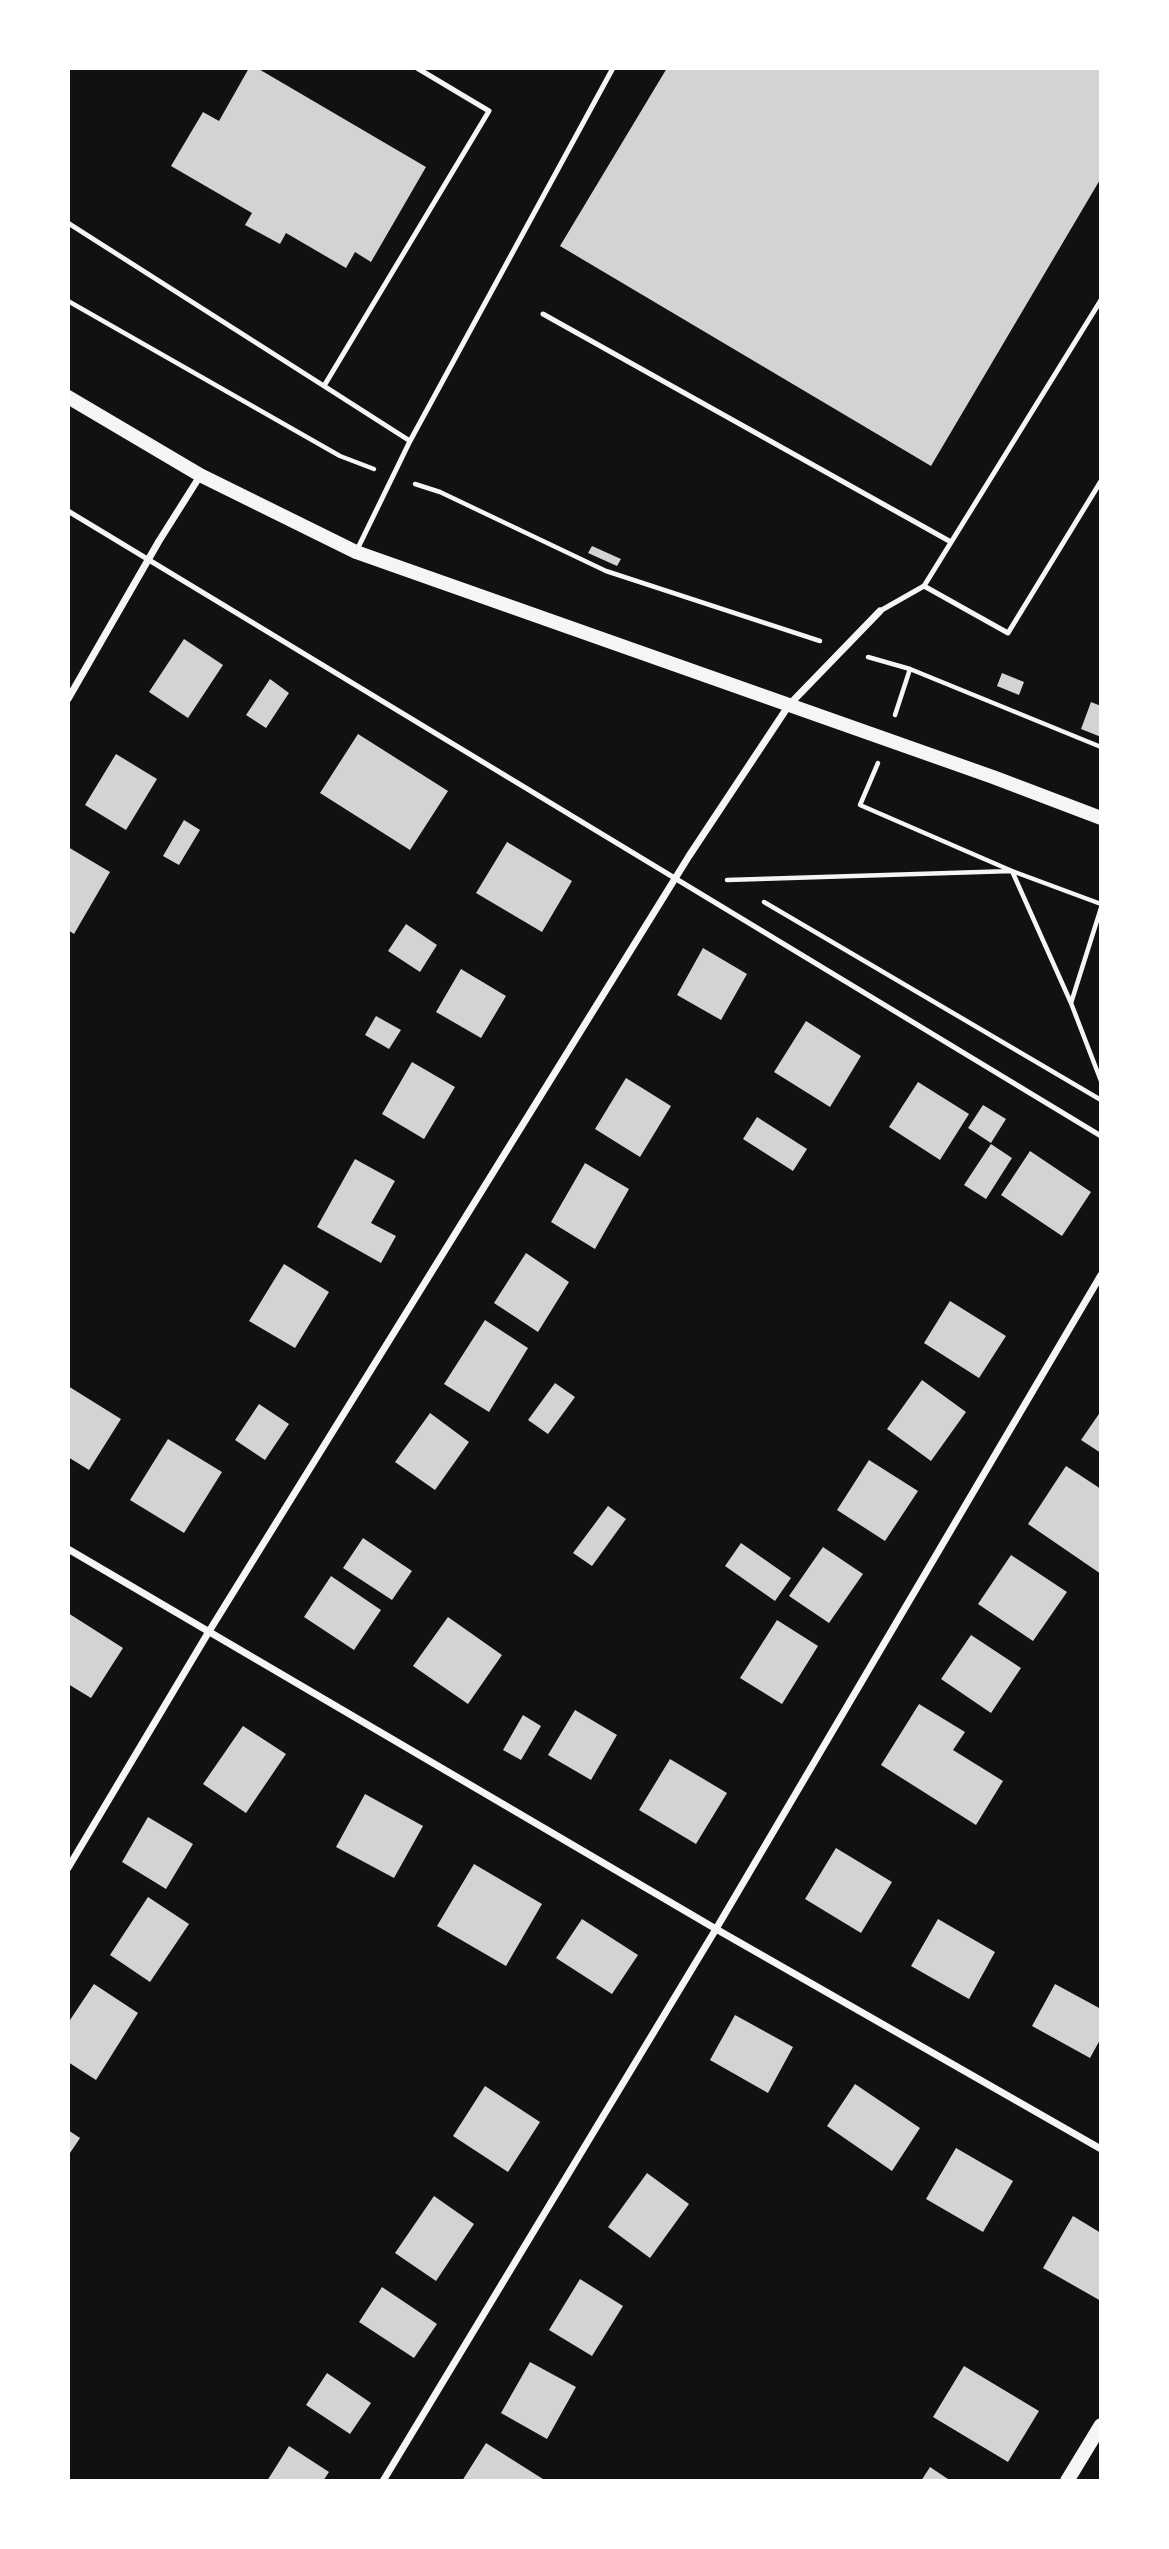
<!DOCTYPE html>
<style>
body{margin:0}
#map{position:relative;width:1169px;height:2549px;overflow:hidden;background:#111;font-family:"Open Sans",sans-serif}
canvas{display:block}
.frame{position:absolute;inset:0;border:70px solid #fff;pointer-events:none}
</style>
<div id="map">
<canvas width="1169" height="2549"></canvas>
<div class="frame"></div>
</div>
<script>
const ctx = document.querySelector('canvas').getContext('2d');
ctx.lineJoin = 'round';
function fill(path, color) { ctx.fillStyle = color; ctx.fill(path, 'evenodd'); }
const shape = rows => new Path2D(rows.map(r => 'M' + r).join(''));
function stroke(path, color, width, dash) { ctx.strokeStyle = color; ctx.lineWidth = width; ctx.lineCap = dash ? 'butt' : 'round'; ctx.setLineDash(dash || []); ctx.stroke(path); }
fill(shape([
 [249,68,257,68,426,167,371,262,355,252,346,268,286,233,280,244,245,225,252,213,171,166,203,112,219,121],
 [667,68,1101,68,1101,178,931,466,560,246],
 [592,546,621,559,617,566,588,553],
 [184,639,223,665,188,718,149,692],
 [1002,673,1024,682,1019,695,997,686],
 [270,679,289,693,266,728,246,715],
 [1091,702,1101,706,1101,737,1081,729],
 [358,734,448,791,410,850,320,793],
 [116,754,157,779,126,830,85,805],
 [184,820,200,830,179,865,163,856],
 [507,842,572,881,542,932,476,893],
 [68,847,110,872,74,934,68,930],
 [406,924,437,945,420,972,388,951],
 [703,948,747,974,721,1020,677,995],
 [461,969,506,996,481,1038,436,1012],
 [376,1016,401,1030,389,1049,365,1035],
 [806,1021,861,1056,830,1107,774,1072],
 [412,1062,455,1087,424,1139,382,1114],
 [626,1078,671,1106,640,1157,595,1129],
 [918,1082,969,1114,940,1160,889,1127],
 [983,1105,1006,1119,991,1143,968,1128],
 [757,1117,807,1149,793,1171,743,1139],
 [991,1144,1012,1158,986,1199,964,1185],
 [1030,1151,1091,1192,1062,1236,1001,1195],
 [355,1159,395,1181,371,1223,396,1236,381,1263,317,1227],
 [585,1163,629,1189,595,1249,551,1222],
 [526,1253,569,1282,538,1332,494,1303],
 [284,1264,329,1292,295,1348,249,1321],
 [950,1301,1006,1336,979,1378,924,1343],
 [485,1320,528,1348,489,1412,444,1384],
 [922,1380,966,1412,931,1461,887,1429],
 [555,1383,575,1397,548,1434,528,1420],
 [68,1386,121,1419,89,1470,68,1457],
 [259,1404,289,1424,265,1460,235,1440],
 [1101,1411,1101,1453,1081,1440],
 [430,1413,469,1442,435,1490,395,1462],
 [168,1439,222,1472,184,1533,130,1500],
 [869,1460,918,1491,885,1541,837,1510],
 [1066,1466,1101,1489,1101,1574,1028,1524],
 [608,1506,626,1519,592,1566,573,1553],
 [363,1538,412,1571,392,1600,343,1568],
 [741,1543,791,1578,775,1601,725,1566],
 [823,1547,863,1574,829,1623,789,1596],
 [1011,1555,1067,1592,1033,1641,978,1604],
 [331,1576,381,1610,354,1650,304,1617],
 [68,1613,123,1648,91,1698,68,1684],
 [448,1617,502,1655,468,1704,413,1666],
 [777,1620,818,1646,782,1704,740,1678],
 [971,1635,1021,1668,991,1713,941,1679],
 [919,1704,965,1732,953,1750,1003,1781,976,1825,881,1765],
 [575,1710,617,1735,591,1780,548,1755],
 [523,1715,541,1726,521,1760,503,1750],
 [243,1726,286,1754,246,1813,203,1784],
 [670,1759,727,1793,696,1844,639,1810],
 [365,1794,423,1826,394,1878,336,1847],
 [148,1817,193,1844,166,1889,122,1862],
 [836,1848,892,1882,861,1933,805,1899],
 [474,1864,542,1904,506,1966,437,1926],
 [148,1897,189,1924,150,1982,110,1955],
 [582,1919,638,1955,612,1994,556,1958],
 [938,1919,995,1952,969,1999,911,1966],
 [94,1984,138,2013,96,2080,68,2062,68,2023],
 [1055,1984,1101,2009,1101,2038,1090,2058,1032,2026],
 [735,2015,793,2047,768,2093,710,2060],
 [855,2084,920,2128,892,2171,827,2126],
 [485,2086,540,2122,508,2172,453,2136],
 [68,2130,80,2138,68,2156],
 [956,2148,1013,2181,983,2232,926,2199],
 [647,2173,689,2204,650,2258,608,2227],
 [434,2196,474,2224,436,2281,395,2253],
 [1073,2216,1101,2233,1101,2301,1043,2268],
 [580,2279,623,2306,592,2356,549,2330],
 [382,2287,437,2324,414,2358,359,2322],
 [530,2362,576,2387,547,2439,501,2413],
 [964,2366,1039,2411,1008,2462,933,2417],
 [327,2373,371,2403,350,2434,306,2405],
 [486,2443,546,2481,462,2481],
 [289,2446,329,2472,323,2481,267,2481],
 [930,2467,951,2481,921,2481]
]), '#d3d3d3');
stroke(shape([
 [68,301,340,456,374,469],
 [415,484,440,492,606,571,820,641],
 [868,657,910,669,1101,747],
 [895,715,910,669],
 [878,763,860,805,1012,871,1101,904],
 [727,880,1012,871,1071,1003,1101,1081],
 [764,902,1101,1100],
 [1071,1003,1101,908]
]), '#f5f5f5', 4.5);
stroke(shape([
 [417,68,489,111,324,386,410,441,613,68],
 [68,223,324,386],
 [543,314,951,542],
 [68,511,1101,1136],
 [356,552,410,441],
 [924,586,1008,633,1101,481],
 [880,611,924,586,1101,300]
]), '#f5f5f5', 5);
stroke(shape([
 [68,699,159,541,200,476],
 [68,1549,716,1929,1101,2149],
 [68,1868,208,1633,689,856,789,705,880,611],
 [383,2481,716,1929,1101,1275]
]), '#f5f5f5', 7);
stroke(shape([
 [68,397,200,475,356,552,993,777,1101,818],
 [1067,2481,1101,2425]
]), '#f5f5f5', 14);
</script>
